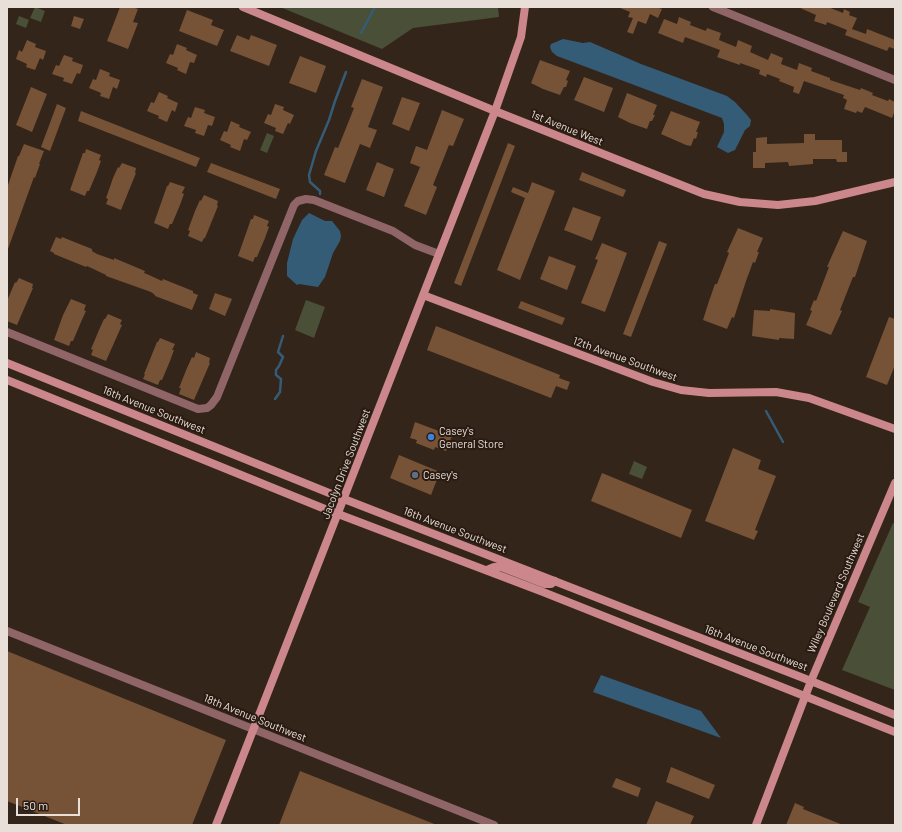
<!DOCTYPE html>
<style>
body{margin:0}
#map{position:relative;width:902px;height:832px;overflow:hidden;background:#33251a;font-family:Barlow,sans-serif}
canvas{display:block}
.frame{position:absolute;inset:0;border:8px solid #e9dfd9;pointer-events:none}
.scale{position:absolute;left:16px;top:798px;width:64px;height:18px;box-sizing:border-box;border:2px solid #e9dfd9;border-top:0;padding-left:5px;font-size:12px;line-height:14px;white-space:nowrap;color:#e9dfd9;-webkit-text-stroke:3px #291b11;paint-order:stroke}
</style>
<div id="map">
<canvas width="902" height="832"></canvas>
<div class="frame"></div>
<div class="scale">50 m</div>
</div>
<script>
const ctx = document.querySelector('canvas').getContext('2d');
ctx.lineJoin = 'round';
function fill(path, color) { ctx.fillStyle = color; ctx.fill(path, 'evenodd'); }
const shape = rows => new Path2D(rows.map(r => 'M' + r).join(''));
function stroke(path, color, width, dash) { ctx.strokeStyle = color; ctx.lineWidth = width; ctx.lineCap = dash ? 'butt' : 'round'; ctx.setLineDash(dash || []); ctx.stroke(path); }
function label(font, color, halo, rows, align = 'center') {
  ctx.font = font + ' Barlow,sans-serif'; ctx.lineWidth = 4; ctx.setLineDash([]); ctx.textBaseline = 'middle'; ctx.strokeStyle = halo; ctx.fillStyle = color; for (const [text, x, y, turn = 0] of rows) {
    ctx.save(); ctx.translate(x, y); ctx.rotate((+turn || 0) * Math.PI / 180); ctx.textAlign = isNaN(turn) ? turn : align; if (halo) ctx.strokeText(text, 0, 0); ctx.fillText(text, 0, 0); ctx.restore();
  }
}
fill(shape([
 [35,7,45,11,41,22,30,18],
 [280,7,498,7,499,17,413,28,382,49],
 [19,16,29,20,26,28,16,24],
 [267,133,274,136,267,153,260,150],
 [306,300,325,307,314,338,295,330],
 [634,461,647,467,642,479,629,474],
 [893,523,895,524,895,690,842,670,870,607,858,602]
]), '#495037');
fill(shape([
 [563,39,583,43,590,42,641,64,727,96,735,102,747,115,751,120,750,126,745,130,735,150,728,153,717,147,724,132,724,124,722,118,557,56,552,52,550,47,551,44],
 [309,213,325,221,332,221,340,231,341,236,340,241,333,253,325,277,318,287,299,284,297,285,287,276,287,263,293,239,302,220],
 [601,675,701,711,721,738,593,692]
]), '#345c77');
stroke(shape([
 [361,33,375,7],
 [320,194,320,191,310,182,309,175,316,151,329,120,335,101,346,72],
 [275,399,280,392,281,379,276,375,276,370,279,366,283,357,278,352,283,336],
 [766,411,783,442]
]), '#345c77', 2.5);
fill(shape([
 [120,7,132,7,138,9,133,22,138,23,128,49,107,41],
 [618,7,656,7,662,9,658,18,650,14,646,24,638,21,633,34,627,32,633,18,628,17,630,12],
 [798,7,828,7,843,13,844,9,850,12,849,15,857,18,852,29,866,34,867,29,895,40,895,49,889,47,887,51,845,35,847,30,827,22,826,25,814,21,816,15],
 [187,10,213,20,211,25,224,30,217,46,179,31],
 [74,16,84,19,80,29,71,26],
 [679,17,691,22,690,25,706,31,707,28,721,33,719,40,736,47,738,40,752,46,750,52,768,60,771,53,783,58,781,64,797,70,799,63,812,68,811,71,830,78,830,80,860,90,861,88,873,93,872,95,888,101,889,99,895,102,895,110,892,118,865,107,862,113,857,111,856,113,844,109,847,100,843,98,844,95,804,81,799,94,793,92,794,87,779,81,780,79,767,74,766,77,759,74,760,70,740,63,740,65,717,57,720,50,685,37,683,43,658,33,664,19,677,24],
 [237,35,249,40,251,35,277,45,269,66,230,51],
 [27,40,36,44,35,47,46,51,43,60,40,58,35,70,26,67,27,64,16,59,19,50,22,52],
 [177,44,187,48,186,50,197,55,194,63,190,62,186,74,177,70,178,68,166,63,170,54,173,55],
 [64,55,73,58,72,61,83,65,80,74,77,73,72,84,63,81,64,78,52,74,56,65,59,66],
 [300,56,326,66,316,93,289,83],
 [540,60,570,71,566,80,568,81,566,87,564,87,560,95,543,89,531,83],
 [100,69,110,73,109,76,120,80,117,89,113,87,109,99,100,96,101,93,89,88,93,79,96,80],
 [584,77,613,88,604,112,574,100],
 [362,79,383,87,368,127,377,130,370,148,360,144,345,183,324,175,335,147,338,148,354,108,351,107],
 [31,87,47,94,32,132,16,125],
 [159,92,168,96,167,98,178,103,175,112,172,110,167,122,158,118,159,116,147,111,151,102,154,103],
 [627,93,657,105,653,115,655,115,652,121,650,121,647,129,630,123,618,117],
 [402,97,420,103,409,131,392,124],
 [57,104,66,108,50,151,41,147],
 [275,104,284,107,283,110,294,115,290,124,288,123,283,134,275,131,276,128,264,123,268,114,271,115],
 [195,107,205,110,204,113,215,117,212,126,208,125,204,136,195,133,196,130,184,126,188,117,191,118],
 [442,110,464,119,453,146,449,145,433,185,437,187,426,215,404,206,420,167,410,163,416,146,427,150],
 [81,111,200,158,196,167,78,121],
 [671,111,700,122,696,132,698,132,696,139,694,138,691,146,686,145,661,134],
 [231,121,240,125,239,127,251,132,247,140,244,139,240,151,230,147,231,145,220,140,224,131,227,132],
 [804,134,815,134,815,140,842,140,842,152,847,152,847,162,837,162,836,159,813,159,813,164,789,166,788,162,765,163,765,168,753,168,753,152,756,152,756,138,767,137,767,144,804,143],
 [508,143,515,146,461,286,454,283],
 [24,144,44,151,39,164,40,164,35,178,34,177,8,249,7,188,18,156,19,156],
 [86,149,101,155,99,160,101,161,97,172,89,191,87,191,85,196,70,190,83,153,85,153],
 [377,162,394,169,384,197,366,190],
 [122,163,136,168,135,173,136,173,121,210,106,204,108,199,106,198,113,178,118,167,119,168],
 [211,163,280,189,276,199,207,172],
 [582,172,626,190,623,197,579,180],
 [170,182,185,187,182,193,184,194,180,205,172,224,170,224,168,229,154,223,167,186,168,186],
 [532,182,555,191,520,280,497,270,525,198,511,192,513,187,528,193],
 [204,195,218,201,217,205,218,206,205,238,204,238,202,242,188,236,190,231,188,230,195,211,200,200,201,201],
 [573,207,601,217,592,241,564,230],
 [254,215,269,221,267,226,269,227,265,238,257,257,255,257,253,262,238,256,251,219,253,219],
 [738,228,763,238,757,252,759,252,755,263,753,262,746,281,734,318,732,317,727,329,703,320,709,301,715,284,717,284,729,253,727,252],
 [843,231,867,241,855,277,853,277,840,310,842,311,831,335,806,325,812,311,810,310,814,300,816,301,829,267,827,267,830,260],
 [56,237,61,239,62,237,92,249,92,251,97,254,114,260,114,258,145,271,144,273,149,275,162,281,163,279,193,291,193,293,198,295,192,310,155,296,155,295,151,292,106,276,106,275,87,266,86,267,54,254,54,253,50,251],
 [659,241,667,244,631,337,623,334],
 [602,243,627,253,605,312,581,303,598,260,595,259],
 [549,256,576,266,567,290,540,279],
 [19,278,33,284,32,288,33,288,17,325,7,321,7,301,15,282,16,283],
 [215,293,232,299,225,316,209,309],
 [71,299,86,305,84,310,86,311,81,322,73,341,71,341,69,346,54,340,63,315],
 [521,301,565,318,562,325,518,308],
 [770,309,795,313,794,339,779,338,779,340,752,336,754,310,770,311],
 [108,314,122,320,120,324,122,325,106,361,91,355,93,350,91,349,99,330,104,319,105,319],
 [889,317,895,319,895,365,887,385,866,377],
 [436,326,560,375,559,378,570,382,567,390,556,386,551,398,427,350],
 [160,338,175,344,172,350,174,350,170,361,162,380,160,380,158,385,143,379,145,374,144,374,157,342,158,342],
 [196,352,210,358,209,363,210,363,194,400,179,394,181,388,179,388,187,368,192,357,194,358],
 [415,422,452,436,446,451,435,447,434,450,416,443,417,440,410,438],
 [733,448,761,460,758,469,776,476,755,530,758,531,754,540,705,521],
 [399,455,440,472,431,495,390,478],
 [602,473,692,510,681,538,591,501],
 [7,651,226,740,192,825,67,825,7,801],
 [671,767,715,785,709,799,666,782],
 [300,771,437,825,279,825],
 [616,778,641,788,638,797,612,787],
 [656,801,694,816,690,825,646,825],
 [795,803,804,807,803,809,843,825,786,825]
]), '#765237');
stroke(shape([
 [713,7,895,80],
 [7,332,198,409,207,408,211,405,217,397,294,205,298,201,306,199,314,200,393,231,415,245,439,254],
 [7,631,494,825]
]), '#906568', 8);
stroke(shape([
 [243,7,495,111,704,194,740,202,778,205,815,201,895,182],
 [423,295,653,382,681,390,709,393,776,392,809,398,895,429],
 [7,363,344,499,811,681,895,715],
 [7,380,325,509,543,592,895,732],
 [487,570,494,567,501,567,545,584,551,584,555,581],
 [216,825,495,111,521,37,525,7],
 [756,825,811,681,895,483]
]), '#cb878c', 8);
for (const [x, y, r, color] of [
 [431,437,4,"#3f7fe0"],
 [415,475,4,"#5c6f8a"]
]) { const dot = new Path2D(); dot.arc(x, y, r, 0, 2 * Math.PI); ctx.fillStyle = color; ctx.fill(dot); stroke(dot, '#291b11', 1.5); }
label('11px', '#e9dfd9', '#291b11', [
 ["1st Avenue West",567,128,22],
 ["12th Avenue Southwest",625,359,20],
 ["16th Avenue Southwest",154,410,22],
 ["Jacolyn Drive Southwest",346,464,-69],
 ["16th Avenue Southwest",455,530,21],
 ["Wiley Boulevard Southwest",836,593,-67],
 ["16th Avenue Southwest",756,648,21],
 ["18th Avenue Southwest",255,718,22]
]);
label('11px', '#e9dfd9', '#291b11', [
 ["Casey's",439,431],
 ["General Store",439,444],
 ["Casey's",423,475]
], 'left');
</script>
